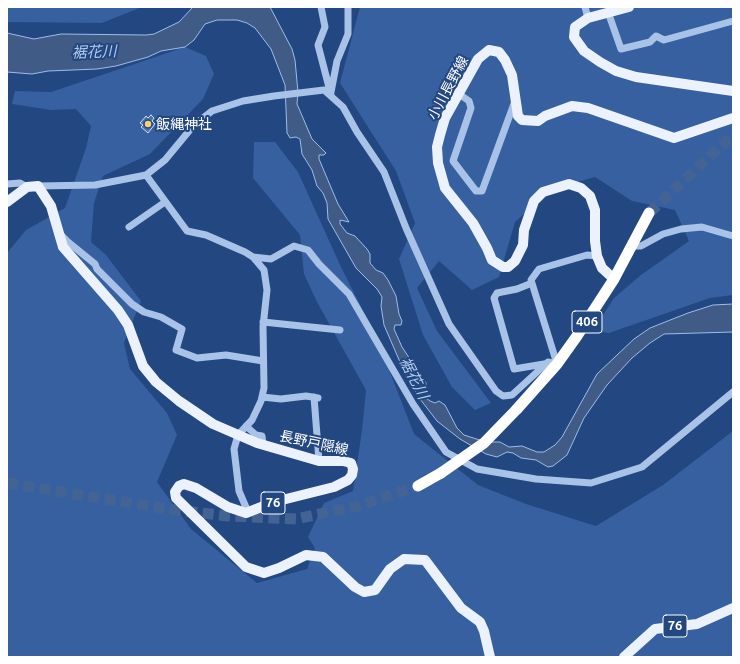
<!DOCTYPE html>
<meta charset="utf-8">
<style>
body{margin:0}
#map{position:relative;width:740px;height:664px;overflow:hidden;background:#224781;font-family:Ubuntu,sans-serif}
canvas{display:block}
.frame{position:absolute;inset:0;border:8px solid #fff;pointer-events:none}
</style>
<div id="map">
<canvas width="740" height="664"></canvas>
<div class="frame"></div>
</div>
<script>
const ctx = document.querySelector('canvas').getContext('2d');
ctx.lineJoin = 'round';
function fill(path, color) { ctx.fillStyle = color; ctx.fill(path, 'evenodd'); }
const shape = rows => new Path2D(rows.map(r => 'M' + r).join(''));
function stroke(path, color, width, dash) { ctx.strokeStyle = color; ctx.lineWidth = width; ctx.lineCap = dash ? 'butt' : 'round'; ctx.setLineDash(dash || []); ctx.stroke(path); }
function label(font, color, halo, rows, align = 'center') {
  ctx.font = font + ' Ubuntu,"Noto Sans JP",sans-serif'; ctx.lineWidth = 4; ctx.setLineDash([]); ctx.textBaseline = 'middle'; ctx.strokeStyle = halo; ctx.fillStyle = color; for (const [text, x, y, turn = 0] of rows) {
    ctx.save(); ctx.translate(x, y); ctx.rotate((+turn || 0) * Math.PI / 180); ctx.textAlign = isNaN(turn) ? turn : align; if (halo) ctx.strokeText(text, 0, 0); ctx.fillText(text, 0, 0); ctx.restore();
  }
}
fill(shape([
 [7,7,142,7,102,23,7,22],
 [360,7,733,7,733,295,710,298,609,333,593,331,614,298,641,275,689,241,675,210,632,201,595,177,552,189,515,222,499,277,472,290,439,261,417,288,437,331,491,403,475,410,452,387,423,335,399,259,415,223,396,171,340,83],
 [185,47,206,56,214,74,203,99,150,154,103,176,94,203,91,242,106,255,141,301,124,343,130,369,167,413,177,435,157,482,191,529,257,583,307,569,315,548,308,537,324,503,353,491,362,430,366,390,317,302,304,274,300,235,253,178,254,142,275,142,298,172,341,267,376,336,414,434,478,485,526,504,596,526,663,485,733,431,733,657,7,657,7,253,26,230,65,208,86,148,91,126,76,109,51,110,12,104,15,91,51,92]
]), '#36609f');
const water = shape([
 [193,7,270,7,292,49,295,60,298,92,297,104,312,139,326,153,324,155,319,155,319,159,338,204,349,222,340,220,340,224,347,233,355,236,367,249,370,254,370,263,376,270,383,273,388,280,396,296,399,314,402,321,401,325,395,325,394,329,402,347,426,383,426,398,430,401,435,403,439,401,445,405,457,428,464,435,486,442,500,442,509,447,522,446,537,452,544,452,555,445,562,437,597,374,634,339,650,328,688,313,713,305,733,304,733,332,664,334,650,343,632,358,607,385,584,418,567,455,553,466,548,467,536,460,521,458,513,453,507,452,497,457,486,454,460,439,437,421,420,399,403,369,384,325,381,306,382,297,377,289,356,268,328,219,327,203,323,193,317,186,312,170,302,154,300,139,296,137,290,138,287,133,285,85,271,49,255,28,247,23,237,20,217,20,205,24,194,40,185,47,161,51,148,57,116,66,97,69,48,71,32,74,7,72,7,33,34,39,61,34,146,35,154,34,179,22,193,7]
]);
fill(water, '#405c86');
stroke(water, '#9dbde9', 1);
const building = shape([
 [151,115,154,118,152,121,155,124,148,133,141,127,143,125,140,123,146,116,148,118,151,115]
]);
fill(building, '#4b71aa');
stroke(building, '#ccddf6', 1);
stroke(shape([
 [649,213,733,135],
 [7,483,174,510,229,516,296,519,358,506,418,486]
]), '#436394', 11, [11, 5.5]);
stroke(shape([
 [321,7,325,27,318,45,331,95],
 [585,7,588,18],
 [608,12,621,49,650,42,656,36,664,40,733,21],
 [331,92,337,61,348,34,348,7],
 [459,94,469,101,471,108,453,161,476,191,482,191,515,101],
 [146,175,187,231,206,235,245,252,253,257,264,270,267,290,263,327,264,388,261,401,252,420,238,435,234,449,239,491,248,512],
 [7,184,20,183,27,187],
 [38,186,95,185,146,175,165,160,194,125,212,111,243,101,274,96,324,90,343,107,357,132,384,172,406,228,449,324,496,391,503,396,512,395,548,362,557,364,531,280,539,269,587,255,597,256],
 [129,227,165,202],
 [59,233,68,242,95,264,97,269,132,304,144,312,161,317,182,329,176,350,197,358,226,355,263,361],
 [632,246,641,246,663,234,681,229,702,227,733,236],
 [253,257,271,259,294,246,308,250,319,264,349,294,413,404,446,452,477,469,536,479,591,483,642,467,733,392],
 [532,283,517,289,497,293,494,298,514,369,544,364],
 [263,322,340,330],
 [262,397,281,399,306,396,318,398],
 [314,397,319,461],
 [246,426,256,435,262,436,263,445]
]), '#a9c2e8', 7);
stroke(shape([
 [629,7,588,18,575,27,574,37,584,51,600,62,616,71,636,77,733,91],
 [7,202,27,187,38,186,51,206,63,247,118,310,128,325,143,366,156,382,179,401,213,424,257,443,319,461,343,461,351,463,353,469,352,475,348,480,334,487,274,502,246,513,228,507,196,488,184,484,179,486,175,492,176,498,246,567,264,573,279,568,306,555,323,557,355,587,364,592,375,590,390,569,404,559,425,560,461,608,480,622,484,631,490,657],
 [614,279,602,268,597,256,595,241,595,210,590,196,581,188,569,184,543,192,534,201,524,230,523,245,515,261,508,267,503,267,492,260,487,248,473,223,445,188,438,163,437,147,440,135,445,118,478,59,489,50,499,52,505,60,512,75,518,116,522,120,538,121,545,116,572,106,588,108,674,138,733,118],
 [624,657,655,629,697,624,733,608]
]), '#ebf1fd', 10);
stroke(shape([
 [517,409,557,364,577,336,614,279,649,213],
 [418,486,441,473]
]), '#fff', 11);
stroke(shape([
 [441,473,484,443,517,409]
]), '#fff', 11);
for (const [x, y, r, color] of [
 [148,124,4,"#f3d26b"]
]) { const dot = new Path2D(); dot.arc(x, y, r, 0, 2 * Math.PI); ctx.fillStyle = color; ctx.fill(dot); stroke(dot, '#224781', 1.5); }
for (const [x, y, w] of [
 [587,322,30],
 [273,503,24],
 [675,626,24]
]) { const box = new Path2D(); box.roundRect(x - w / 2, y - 11, w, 22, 3); ctx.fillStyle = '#224781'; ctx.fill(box); stroke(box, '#fff', 1); }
label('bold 13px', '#fff', null, [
 ["406",587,322],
 ["76",273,503],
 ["76",675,626]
]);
label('14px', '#fff', '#224781', [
 ["小川長野線",448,88,-62],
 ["長野戸隠線",314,443,12]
]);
label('14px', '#fff', '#224781', [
 ["飯縄神社",156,124]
], 'left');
label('italic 15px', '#b4cdef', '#224781', [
 ["裾花川",94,52,-2],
 ["裾花川",414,378,63]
]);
</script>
